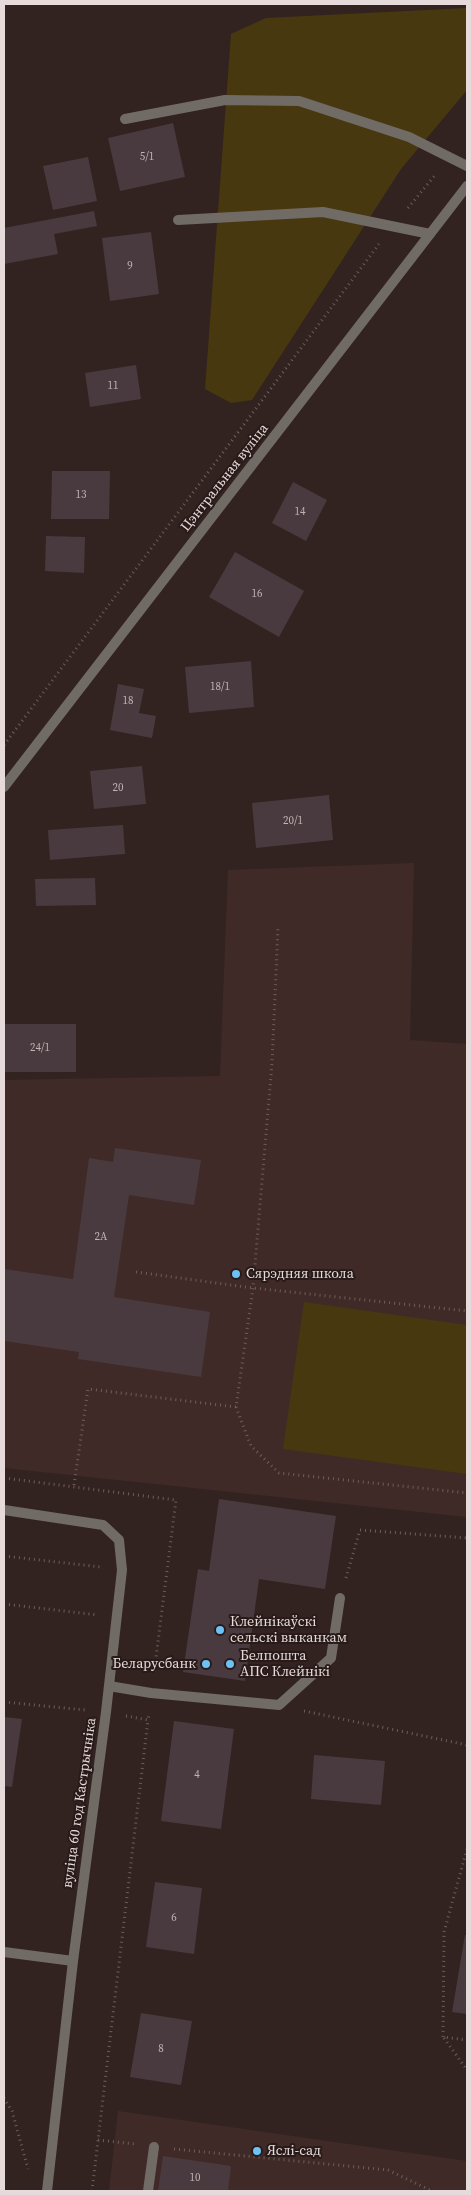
<!DOCTYPE html>
<meta charset="utf-8">
<style>
body{margin:0}
#map{position:relative;width:471px;height:2195px;overflow:hidden;background:#322321;font-family:"Source Serif 4",serif}
canvas{display:block}
.frame{position:absolute;inset:0;border:5px solid #e6dbda;pointer-events:none}
</style>
<div id="map">
<canvas width="471" height="2195"></canvas>
<div class="frame"></div>
</div>
<script>
const ctx = document.querySelector('canvas').getContext('2d');
ctx.lineJoin = 'round';
function fill(path, color) { ctx.fillStyle = color; ctx.fill(path, 'evenodd'); }
const shape = rows => new Path2D(rows.map(r => 'M' + r).join(''));
function stroke(path, color, width, dash) { ctx.strokeStyle = color; ctx.lineWidth = width; ctx.lineCap = dash ? 'butt' : 'round'; ctx.setLineDash(dash || []); ctx.stroke(path); }
function label(font, color, halo, rows, align = 'center') {
  ctx.font = font + ' "Source Serif 4",serif'; ctx.lineWidth = 4; ctx.setLineDash([]); ctx.textBaseline = 'middle'; ctx.strokeStyle = halo; ctx.fillStyle = color; for (const [text, x, y, turn = 0] of rows) {
    ctx.save(); ctx.translate(x, y); ctx.rotate((+turn || 0) * Math.PI / 180); ctx.textAlign = isNaN(turn) ? turn : align; if (halo) ctx.strokeText(text, 0, 0); ctx.fillText(text, 0, 0); ctx.restore();
  }
}
fill(shape([
 [414,863,410,1040,467,1044,467,1517,4,1468,4,1080,220,1076,228,870],
 [118,2111,467,2161,467,2191,109,2191]
]), '#402a27');
fill(shape([
 [467,8,467,90,401,169,252,400,231,403,205,389,231,34,266,18],
 [304,1302,467,1325,467,1474,283,1449]
]), '#48380f');
fill(shape([
 [173,123,185,177,120,191,108,138],
 [88,157,97,201,53,210,43,166],
 [94,211,97,226,54,234,58,254,4,264,4,228],
 [151,232,159,294,110,301,102,238],
 [136,365,141,399,90,407,85,373],
 [52,471,110,471,109,519,51,519],
 [293,482,327,500,306,541,272,523],
 [46,536,85,537,84,573,45,571],
 [235,552,304,591,279,637,209,597],
 [251,661,254,707,189,713,185,667],
 [118,684,144,689,139,713,156,716,152,738,110,730],
 [142,766,146,804,94,809,90,771],
 [329,795,333,840,256,848,252,803],
 [123,825,125,854,50,860,48,830],
 [95,878,96,905,36,906,35,879],
 [4,1024,76,1024,76,1072,4,1072],
 [115,1148,201,1160,194,1205,129,1195,114,1297,210,1312,201,1377,78,1359,79,1352,4,1341,4,1269,73,1279,89,1158,113,1162],
 [219,1499,336,1516,325,1589,259,1579,245,1681,183,1672,198,1569,209,1571],
 [4,1717,22,1719,12,1787,4,1786],
 [174,1721,234,1729,221,1829,161,1821],
 [314,1755,385,1761,381,1805,311,1799],
 [155,1882,202,1888,194,1954,146,1947],
 [465,1935,467,1935,467,2014,452,2012],
 [141,2013,192,2021,181,2085,130,2077],
 [163,2156,231,2166,228,2191,158,2191]
]), '#493a3f');
stroke(shape([
 [408,208,436,174],
 [4,745,379,244],
 [136,1272,253,1288,467,1311],
 [236,1407,251,1446,279,1473,467,1493],
 [4,1478,176,1500,154,1673],
 [74,1485,88,1389,236,1407,253,1288,272,1063,278,927],
 [4,1556,101,1567],
 [346,1578,360,1530,467,1538],
 [4,1604,98,1615],
 [4,1702,85,1710],
 [304,1711,467,1745],
 [126,1716,148,1720,149,1714],
 [467,1849,444,1932,443,2037,467,2040],
 [444,2038,467,2070],
 [4,2098,12,2111,28,2169],
 [98,2140,135,2144],
 [174,2149,388,2170,432,2191],
 [92,2191,148,1720]
]), '#6c5e5c', 3, [1, 4]);
stroke(shape([
 [125,119,225,100,299,101,409,137,467,166],
 [178,220,323,212,430,234],
 [109,1686,151,1693,279,1705,331,1658,340,1598],
 [4,1952,73,1961],
 [148,2191,154,2147]
]), '#716b66', 10);
stroke(shape([
 [4,1510,103,1525,119,1540,122,1570,106,1712,73,1961,47,2191]
]), '#716b66', 10);
stroke(shape([
 [4,787,467,186]
]), '#716b66', 10);
for (const [x, y, r, color] of [
 [236,1274,5,"#6dc2f3"],
 [220,1630,5,"#6dc2f3"],
 [206,1664,5,"#6dc2f3"],
 [230,1664,5,"#6dc2f3"],
 [257,2151,5,"#6dc2f3"]
]) { const dot = new Path2D(); dot.arc(x, y, r, 0, 2 * Math.PI); ctx.fillStyle = color; ctx.fill(dot); stroke(dot, '#281a18', 2); }
label('11px', '#bfb3b3', null, [
 ["5/1",147,157],
 ["9",130,266],
 ["11",113,386],
 ["13",81,495],
 ["14",300,512],
 ["16",257,594],
 ["18/1",220,687],
 ["18",128,701],
 ["20",118,788],
 ["20/1",293,821],
 ["24/1",40,1048],
 ["2А",101,1237],
 ["4",197,1775],
 ["6",174,1918],
 ["8",161,2049],
 ["10",195,2178]
]);
label('14px', '#e6dbda', '#281a18', [
 ["Цэнтральная вуліца",225,478,-52],
 ["вуліца 60 год Кастрычніка",80,1803,-82]
]);
label('14px', '#e6dbda', '#281a18', [
 ["Сярэдняя школа",246,1274],
 ["Клейнікаўскі",230,1622],
 ["сельскі выканкам",230,1638],
 ["Белпошта",240,1656],
 ["АПС Клейнікі",240,1672],
 ["Беларусбанк",196,1664,"right"],
 ["Яслі-сад",267,2151]
], 'left');
</script>
